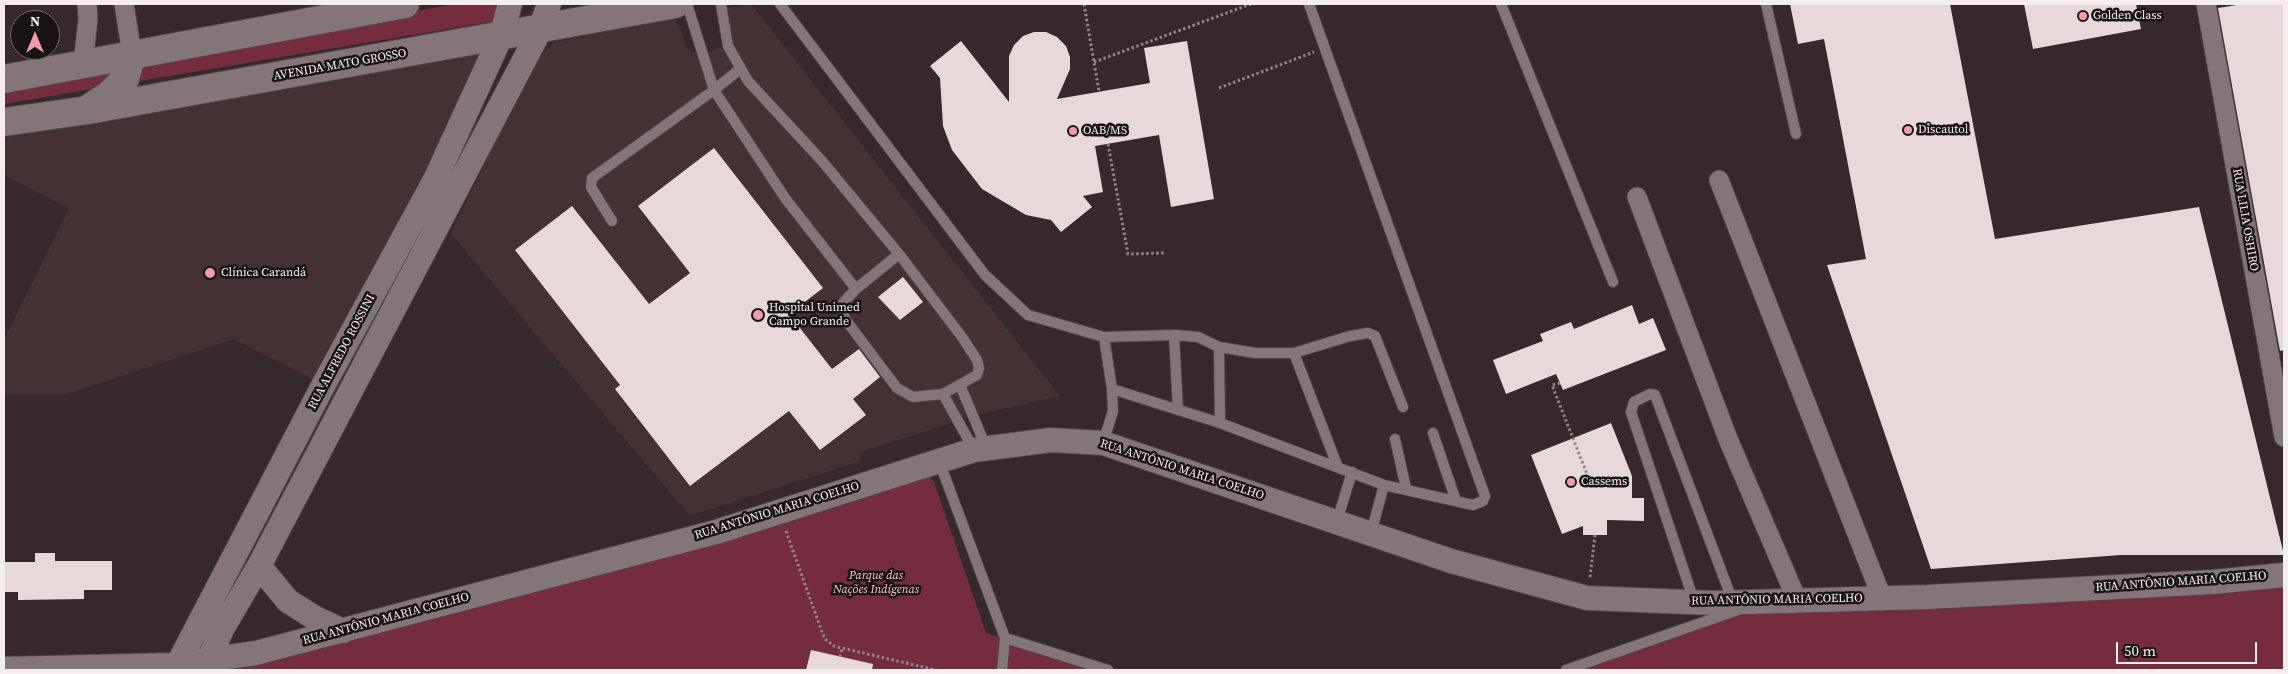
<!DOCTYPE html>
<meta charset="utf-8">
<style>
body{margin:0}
#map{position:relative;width:2288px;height:674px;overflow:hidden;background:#35292b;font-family:"Source Serif 4",serif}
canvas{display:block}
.frame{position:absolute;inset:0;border:5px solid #f5edee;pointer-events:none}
.north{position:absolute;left:10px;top:10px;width:50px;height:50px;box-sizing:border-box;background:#191314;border:1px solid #716a6b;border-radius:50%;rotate:0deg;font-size:14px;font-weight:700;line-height:20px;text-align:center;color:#f5edee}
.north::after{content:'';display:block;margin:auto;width:18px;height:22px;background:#f39aab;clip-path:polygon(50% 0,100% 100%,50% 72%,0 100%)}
.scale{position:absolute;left:2116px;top:642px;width:141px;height:22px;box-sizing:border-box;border:2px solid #f5edee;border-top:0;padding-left:6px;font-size:15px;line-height:18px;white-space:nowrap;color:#f5edee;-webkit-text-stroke:4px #191314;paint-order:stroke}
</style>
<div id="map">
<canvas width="2288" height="674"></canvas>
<div class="frame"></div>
<div class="north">N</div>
<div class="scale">50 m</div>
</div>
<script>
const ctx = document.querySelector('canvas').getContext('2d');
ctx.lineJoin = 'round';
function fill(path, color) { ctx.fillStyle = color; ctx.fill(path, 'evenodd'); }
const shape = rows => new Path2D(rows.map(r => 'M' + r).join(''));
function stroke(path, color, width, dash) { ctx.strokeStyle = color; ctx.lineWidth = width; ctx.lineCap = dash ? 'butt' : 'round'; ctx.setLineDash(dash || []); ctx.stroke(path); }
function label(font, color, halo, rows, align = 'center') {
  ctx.font = font + ' "Source Serif 4",serif'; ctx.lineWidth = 5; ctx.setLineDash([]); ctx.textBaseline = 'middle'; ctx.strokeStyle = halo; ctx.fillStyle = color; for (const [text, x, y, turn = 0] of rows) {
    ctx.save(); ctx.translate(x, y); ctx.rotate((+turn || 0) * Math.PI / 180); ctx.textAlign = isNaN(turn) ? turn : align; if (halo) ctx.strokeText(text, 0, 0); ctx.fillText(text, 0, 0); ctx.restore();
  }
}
fill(shape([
 [751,4,1060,396,973,416,860,452,860,461,690,516,451,234,533,64,555,42,675,18,689,52,703,53,733,44,728,8],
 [491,45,330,388,233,339,64,395,4,395,4,339,69,208,4,175,4,131]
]), '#433134');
fill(shape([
 [456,4,504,4,501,20,4,104,4,85],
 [926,476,930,477,934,482,986,633,1104,670,216,670],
 [2284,585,2284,670,1577,670,1747,613]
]), '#762c3f');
fill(shape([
 [1790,4,1950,4,1995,239,2199,207,2284,555,2121,555,1931,569,1827,265,1866,259,1824,39,1798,44],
 [2024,4,2136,4,2141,29,2033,49],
 [2243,4,2284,4,2284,350,2280,351,2218,8],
 [1034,32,1046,32,1057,37,1066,46,1070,57,1070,69,1057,99,1150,83,1144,48,1187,41,1214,199,1171,207,1159,135,1095,146,1103,192,1083,196,1092,207,1061,232,1051,220,1026,215,982,189,952,150,943,126,940,78,930,66,961,41,1009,102,1009,56,1014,45,1023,36],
 [714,148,823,288,789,314,832,369,859,349,880,377,853,399,866,415,820,450,789,411,690,486,615,389,620,385,515,250,572,206,649,304,690,273,638,206],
 [903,277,923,302,900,320,878,297],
 [1632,305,1639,324,1653,318,1666,350,1563,390,1556,374,1506,394,1493,360,1543,341,1540,334,1571,322,1574,329],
 [1611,423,1632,476,1632,498,1644,498,1644,521,1607,520,1607,535,1583,535,1583,526,1562,534,1531,455],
 [35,553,55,553,55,561,112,561,112,590,84,590,84,599,18,600,18,592,4,592,4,562,35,562],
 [811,650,873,664,872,670,806,670]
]), '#e7d8da');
const service = shape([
 [687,4,714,90,785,198,856,289],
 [721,4,728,46,748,81,822,161,899,254,962,337,977,360,979,368,977,375,943,394,913,397,897,388,845,319,842,309,843,303,856,289,899,254],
 [780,4,985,275,1028,315,1104,337,1112,389,1113,411,1103,443],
 [1501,4,1613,282],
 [1766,4,1796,134],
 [612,221,591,187,592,178,714,90,740,69],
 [1174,335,1178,410],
 [1104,337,1174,335,1198,337,1219,347,1255,353,1294,353,1337,465],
 [1219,347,1220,423],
 [1294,353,1350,336,1368,333,1375,336,1403,407],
 [960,385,986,447],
 [1112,389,1220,423,1384,485,1473,505,1483,501,1485,496,1309,4],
 [943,394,974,450],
 [1433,433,1456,501],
 [1395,439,1406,488],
 [939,461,1005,638,1002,670],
 [1337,521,1352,472],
 [1371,533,1384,485],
 [1694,601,1631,412,1634,402,1650,394,1655,395,1733,602],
 [1005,638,1108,670],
 [1566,670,1738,610]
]);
const minor = shape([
 [124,4,132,54],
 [2206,4,2284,437],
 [83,64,88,19,87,4],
 [1719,180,1882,598],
 [1637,197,1728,439,1797,600]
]);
const tertiary = shape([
 [259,566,288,601,315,618,343,631],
 [209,659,222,629,259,566,540,30,549,4],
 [178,664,324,384,436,178,501,36,510,4],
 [4,669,171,665,256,653,716,532,974,450,1051,440,1103,443,1451,561,1587,598,1713,603,1927,597,2213,582,2284,575]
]);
const secondary = shape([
 [4,79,405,4],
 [91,107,109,95,125,79,132,54],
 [4,122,88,110,675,4]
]);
stroke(service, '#504748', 12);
stroke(minor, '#504748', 21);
stroke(tertiary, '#504748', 26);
stroke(secondary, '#504748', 30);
stroke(shape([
 [1084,4,1099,91],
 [1094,62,1251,4],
 [1219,88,1314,52],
 [1108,144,1128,254,1165,253],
 [1560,383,1552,385,1587,474],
 [786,531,822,632,826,640,834,646,842,648],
 [1590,577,1595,535],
 [840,657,842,648,936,670]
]), '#908687', 3, [2.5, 2.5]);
stroke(service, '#847678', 10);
stroke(minor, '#847678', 19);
stroke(tertiary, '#847678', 24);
stroke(secondary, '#847678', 28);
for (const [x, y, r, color] of [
 [2083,16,5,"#f39aab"],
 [1908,130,5,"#f39aab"],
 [1073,131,5,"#f39aab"],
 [210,273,6,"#f39aab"],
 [758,315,6,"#f39aab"],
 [1571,482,5,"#f39aab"]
]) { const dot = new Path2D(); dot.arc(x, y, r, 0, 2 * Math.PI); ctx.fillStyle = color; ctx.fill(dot); stroke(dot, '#191314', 2); }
label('12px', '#f5edee', '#191314', [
 ["Golden Class",2093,16],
 ["Discautol",1918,130],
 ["OAB/MS",1083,131],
 ["Clínica Carandá",221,273],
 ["Hospital Unimed",769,308],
 ["Campo Grande",769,322],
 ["Cassems",1581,482]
], 'left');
label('12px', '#f5edee', '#191314', [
 ["AVENIDA MATO GROSSO",340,65,-10],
 ["RUA LILIA OSHIRO",2245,220,80],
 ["RUA ALFREDO ROSSINI",342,352,-62],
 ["RUA ANTÔNIO MARIA COELHO",1182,470,18],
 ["RUA ANTÔNIO MARIA COELHO",777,511,-17],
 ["RUA ANTÔNIO MARIA COELHO",2181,582,-4],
 ["RUA ANTÔNIO MARIA COELHO",1777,600,-1],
 ["RUA ANTÔNIO MARIA COELHO",386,619,-15]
]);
label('italic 12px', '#f3c4cc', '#191314', [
 ["Parque das",876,576],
 ["Nações Indígenas",876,590]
]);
</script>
